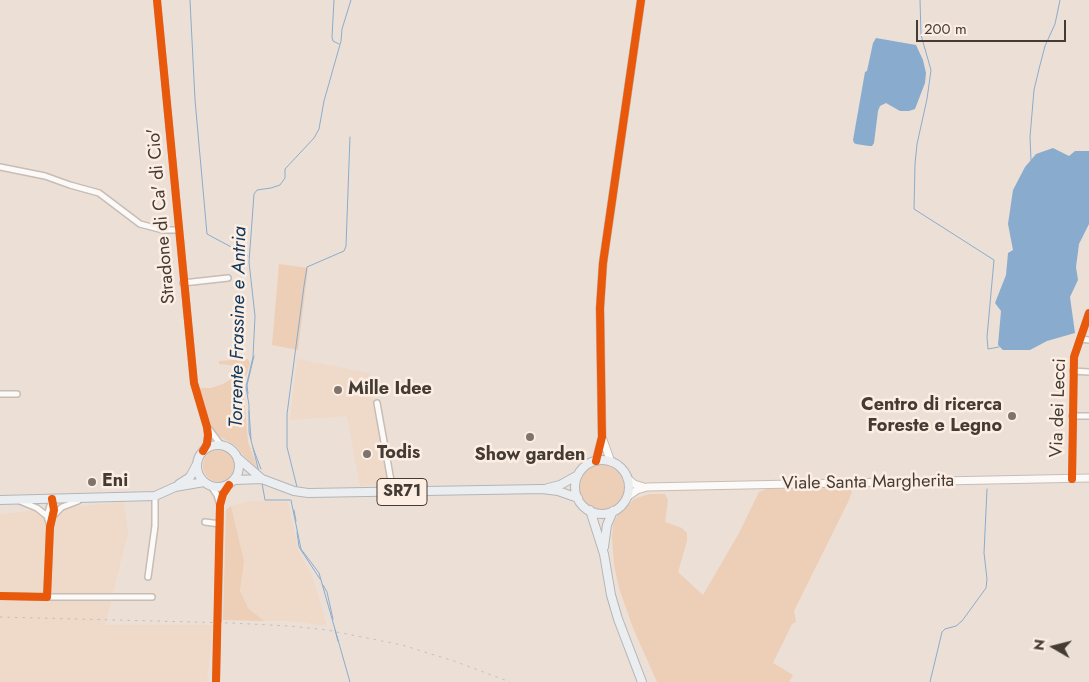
<!DOCTYPE html>
<style>
body{margin:0}
#map{position:relative;width:1089px;height:682px;overflow:hidden;background:#ecdfd6;font-family:Jost,sans-serif}
canvas{display:block}
.north{position:absolute;left:1029px;top:622px;width:50px;height:50px;-webkit-text-stroke:4px #fceee3;paint-order:stroke;rotate:278deg;font-size:14px;font-weight:700;line-height:20px;text-align:center;color:#443b34}
.north::after{content:'';display:block;margin:auto;width:18px;height:22px;background:#443b34;clip-path:polygon(50% 0,100% 100%,50% 72%,0 100%)}
.scale{position:absolute;left:916px;top:20px;width:150px;height:22px;box-sizing:border-box;border:2px solid #443b34;border-top:0;padding-left:6px;font-size:15px;line-height:18px;white-space:nowrap;color:#443b34;-webkit-text-stroke:4px #fceee3;paint-order:stroke}
</style>
<div id="map">
<canvas width="1089" height="682"></canvas>
<div class="north">N</div>
<div class="scale">200 m</div>
</div>
<script>
const ctx = document.querySelector('canvas').getContext('2d');
ctx.lineJoin = 'round';
function fill(path, color) { ctx.fillStyle = color; ctx.fill(path, 'evenodd'); }
const shape = rows => new Path2D(rows.map(r => 'M' + r).join(''));
function stroke(path, color, width, dash) { ctx.strokeStyle = color; ctx.lineWidth = width; ctx.lineCap = dash ? 'butt' : 'round'; ctx.setLineDash(dash || []); ctx.stroke(path); }
function label(font, color, halo, rows, align = 'center') {
  ctx.font = font + ' Jost,sans-serif'; ctx.lineWidth = 5; ctx.setLineDash([]); ctx.textBaseline = 'middle'; ctx.strokeStyle = halo; ctx.fillStyle = color; for (const [text, x, y, turn = 0] of rows) {
    ctx.save(); ctx.translate(x, y); ctx.rotate((+turn || 0) * Math.PI / 180); ctx.textAlign = isNaN(turn) ? turn : align; if (halo) ctx.strokeText(text, 0, 0); ctx.fillText(text, 0, 0); ctx.restore();
  }
}
fill(shape([
 [297,359,369,373,387,477,380,487,375,485,360,486,347,416,290,420],
 [250,501,288,502,298,550,313,578,327,626,290,621,264,621,248,608,240,590,244,561,231,506],
 [124,502,128,532,105,625,213,625,207,682,0,682,0,514]
]), '#efd9c9');
fill(shape([
 [279,264,308,268,298,350,272,345],
 [248,359,250,364,243,384,248,442,258,469,243,455,237,447,216,434,212,428,199,388,211,388,223,384,236,376,237,368,230,365,219,364,219,361],
 '203 466a16 16 0 1 1 32 0a16 16 0 1 1-32 0Z',
 '579 487a23 23 0 1 1 46 0a23 23 0 1 1-46 0Z',
 [850,488,852,492,849,500,794,611,796,622,792,624,773,663,793,675,789,682,657,682,633,628,619,588,614,565,612,537,613,525,618,514,634,499,649,494,665,494,668,500,665,522,682,528,687,533,687,541,678,572,703,595,739,533,759,492,767,489],
 [231,506,244,561,240,591,248,608,264,621,223,620,226,510]
]), '#edceb7');
fill(shape([
 [876,38,916,45,923,60,926,73,925,83,915,109,909,111,900,111,886,103,880,106,878,111,874,143,872,146,869,146,856,144,854,143,853,140,865,72,867,71,873,43],
 [1053,148,1069,156,1075,151,1089,151,1089,224,1079,244,1076,267,1078,280,1070,297,1075,333,1047,341,1030,350,1003,350,998,345,1001,311,995,303,1006,275,1008,253,1013,250,1008,224,1013,190,1025,167,1036,154]
]), '#89acce');
stroke(shape([
 [190,0,195,100,207,234,248,256],
 [334,0,332,37,333,41,339,44],
 [920,0,921,35,931,70,927,99,917,144,915,164,914,209,994,260,987,337,988,349,999,347],
 [1031,160,1030,137,1034,90,1039,69,1045,46,1055,24,1060,0],
 [248,394,247,385,254,356],
 [249,411,251,439],
 [253,448,261,469],
 [259,472,249,432,249,405,246,387,253,357,255,316,249,262,254,194,257,190,271,188,280,185,285,178,285,169,314,138,319,129,324,101,341,41,342,29,351,0],
 [262,483,265,500,290,500],
 [297,487,287,447,287,414,304,286,307,267,344,251,346,246,350,137],
 [291,500,301,549,319,573,350,682],
 [294,510,296,521],
 [297,532,299,547,320,579],
 [323,585,327,592,333,619],
 [335,630,338,641],
 [930,682,942,632,945,629,956,626,962,621,986,588,987,579,984,553,987,489]
]), '#89acce', 1);
stroke(shape([
 [217,635,218,620]
]), '#cabeb6', 5, [5, 2.5]);
const street = shape([
 [157,0,194,383,207,427,208,435,207,444,203,451],
 [0,167,45,176,70,185,99,193,140,224,163,230,179,230],
 [183,283,228,278],
 [1080,339,1089,340],
 [1073,371,1089,372],
 [0,394,17,394],
 [377,403,393,492],
 [1072,416,1089,416],
 [209,429,221,445],
 [1072,479,1074,357,1089,313],
 [211,486,217,495,220,505],
 [20,501,37,508,47,516],
 [54,515,62,507,78,501],
 [205,522,220,524],
 [50,526,47,516,52,499],
 [148,577,155,526,155,496],
 [0,596,47,597,50,527,54,510,52,499],
 [47,597,152,597],
 [218,620,220,505,223,494,229,485],
 [216,682,217,635]
]);
const secondary = shape([
 [602,437,611,462],
 [596,461,602,437,600,308,603,263,641,0],
 [627,478,634,484,644,487],
 [627,497,637,490,647,487,1089,478]
]);
const primary = shape([
 '197 466a21 21 0 1 1 42 0a21 21 0 1 1-42 0Z',
 [239,459,262,479,294,491,308,493,542,489,558,491,578,498],
 '575 487a27 27 0 1 1 54 0a27 27 0 1 1-54 0Z',
 [235,480,262,479],
 [179,484,190,477,197,464],
 [548,488,560,485,578,475],
 [0,500,155,496,175,487,204,482],
 [590,510,604,554,611,595,618,619,642,682],
 [604,547,607,525,613,511]
]);
stroke(street, '#c7bdb5', 8);
stroke(secondary, '#c7bdb5', 9);
stroke(primary, '#b4b5b8', 10);
stroke(street, '#fcfaf9', 5);
stroke(secondary, '#fcfaf9', 7);
stroke(primary, '#ebeef1', 8);
stroke(shape([
 [0,617,231,623,289,626,327,630,402,645,454,661,510,682]
]), '#c2bfbc', 1, [2.5, 5]);
stroke(shape([
 [157,0,194,383,207,427,208,435,207,444,203,451],
 [596,461,602,437,600,308,603,263,641,0],
 [1072,479,1074,357,1089,313],
 [0,596,47,597,50,527,54,510,52,499],
 [216,682,220,505,223,494,229,485]
]), '#e8590c', 8);
for (const [x, y, r, color] of [
 [338,390,5,"#7f746d"],
 [1012,416,5,"#7f746d"],
 [530,437,5,"#7f746d"],
 [367,454,5,"#7f746d"],
 [92,482,5,"#7f746d"]
]) { const dot = new Path2D(); dot.arc(x, y, r, 0, 2 * Math.PI); ctx.fillStyle = color; ctx.fill(dot); stroke(dot, '#fceee3', 2); }
for (const [x, y, w] of [
 [402,492,50]
]) { const box = new Path2D(); box.roundRect(x - w / 2, y - 13.5, w, 27, 4); ctx.fillStyle = '#fceee3'; ctx.fill(box); stroke(box, '#443b34', 1); }
label('bold 16px', '#443b34', null, [
 ["SR71",402,492]
]);
label('18px', '#443b34', '#fceee3', [
 ["Stradone di Ca' di Cio'",162,216,-95],
 ["Via dei Lecci",1059,408,-88],
 ["Viale Santa Margherita",868,483,-1]
]);
label('bold 18px', '#443b34', '#fceee3', [
 ["Mille Idee",348,390],
 ["Centro di ricerca",1002,406,"right"],
 ["Foreste e Legno",1002,427,"right"],
 ["Todis",377,454],
 ["Show garden",530,456,"center"],
 ["Eni",102,482]
], 'left');
label('italic 19px', '#0e375b', '#fceee3', [
 ["Torrente Frassine e Antria",239,327,-89]
]);
</script>
